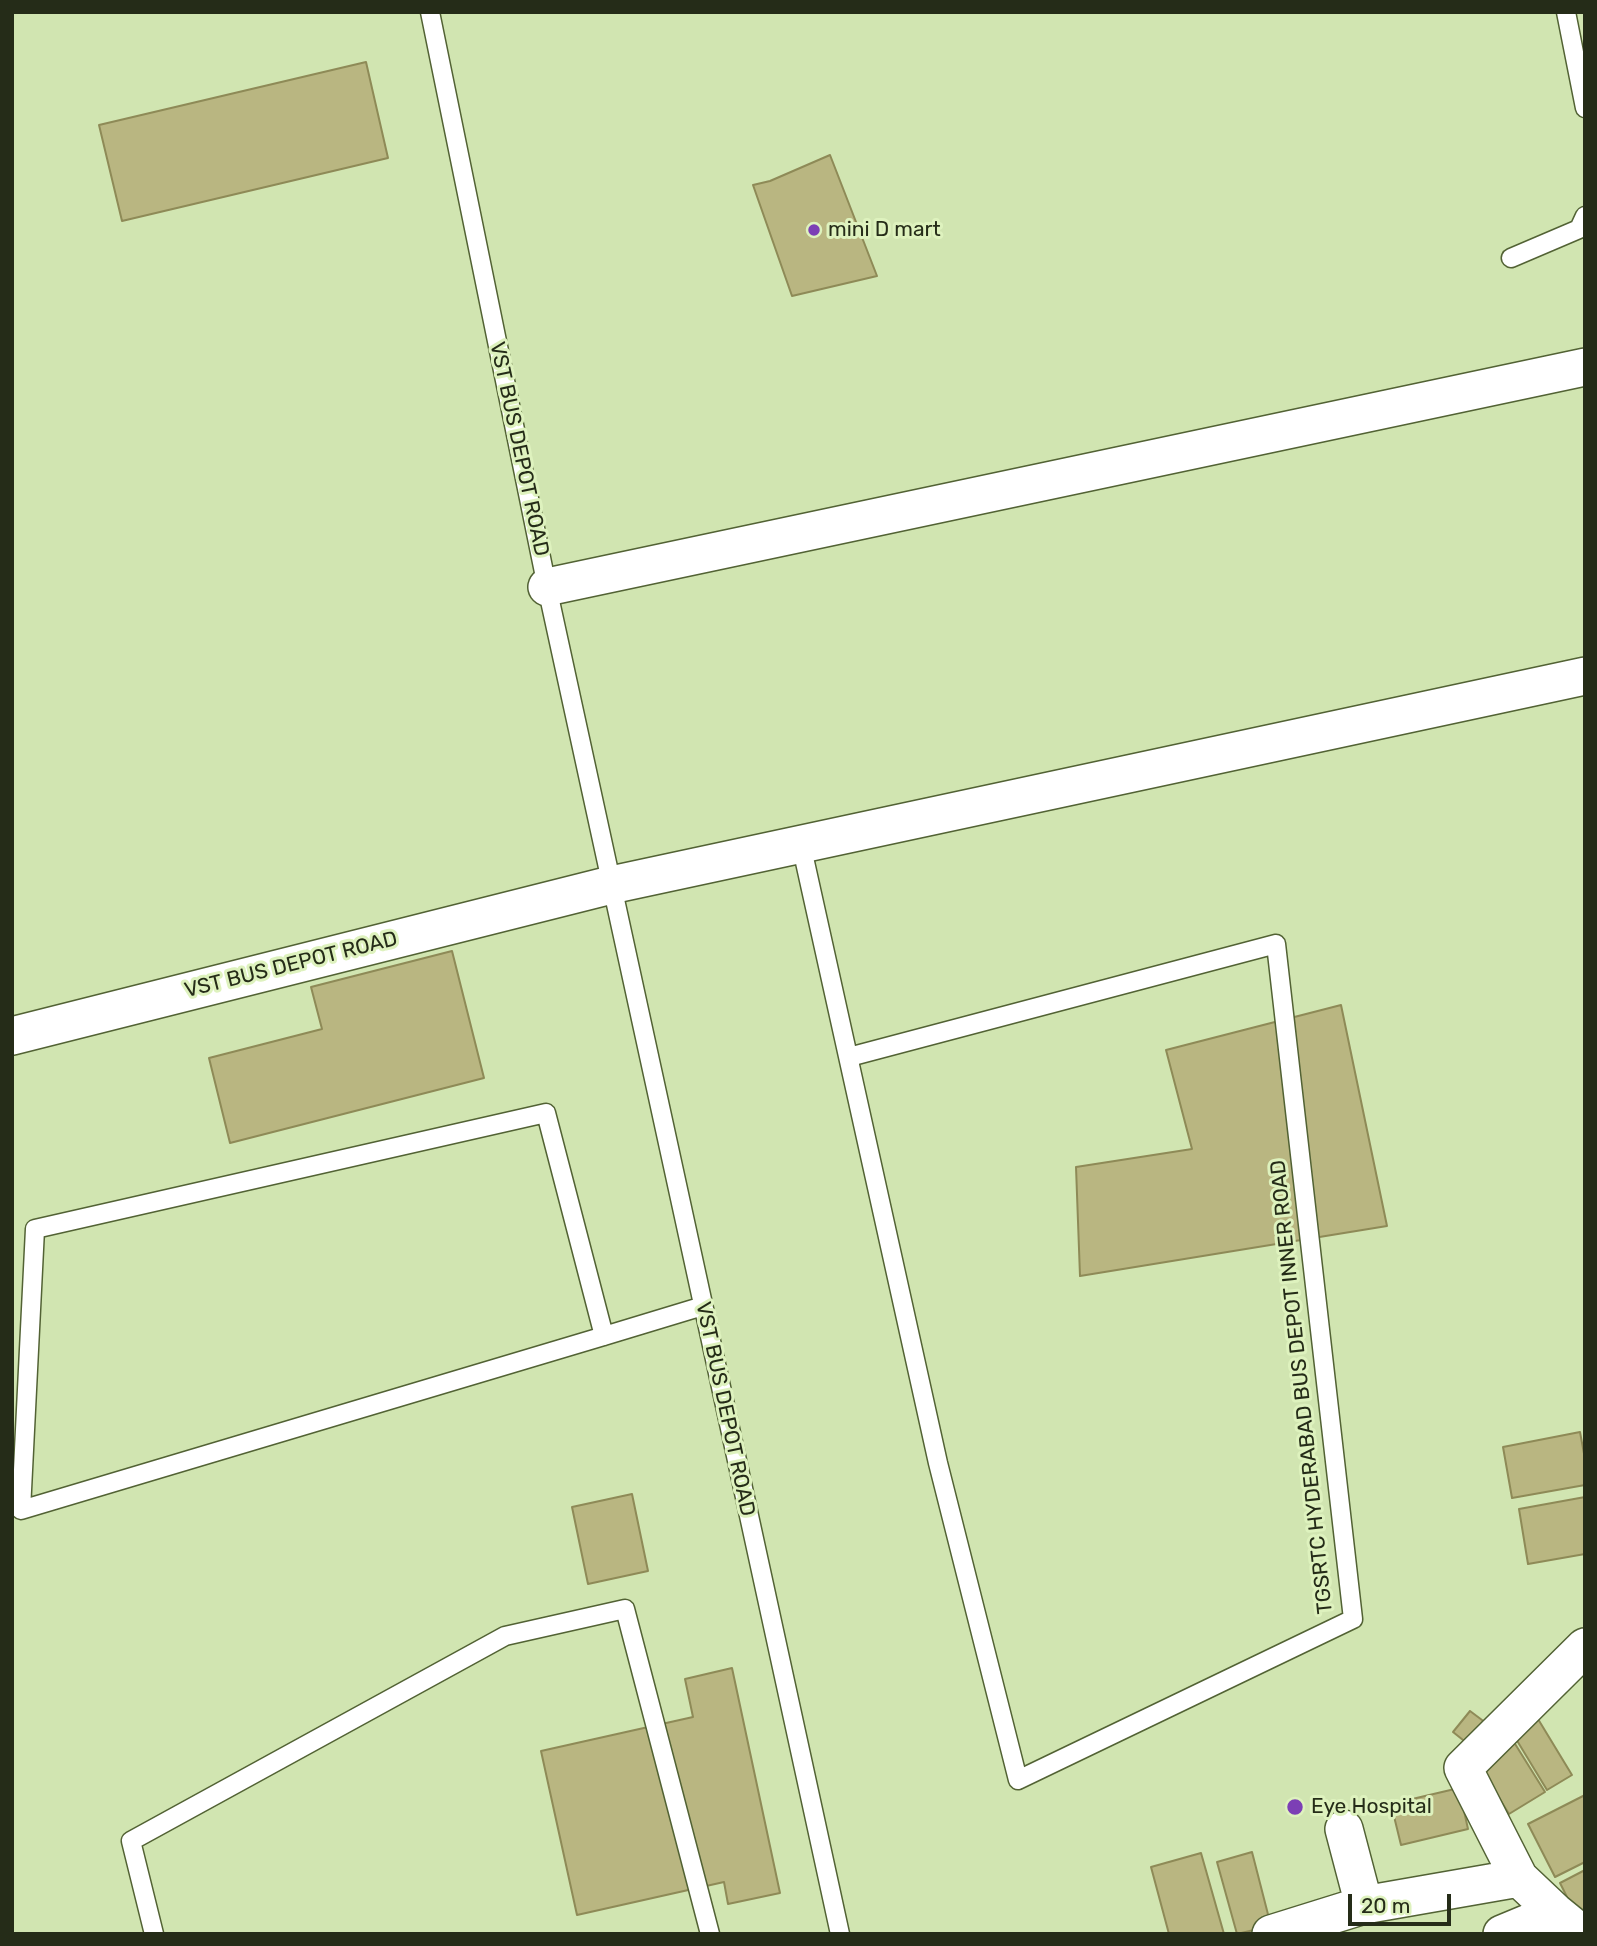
<!DOCTYPE html>
<style>
body{margin:0}
#map{position:relative;width:1597px;height:1946px;overflow:hidden;background:#d1e5b1;font-family:Rubik,sans-serif}
canvas{display:block}
.frame{position:absolute;inset:0;border:14px solid #252c18;pointer-events:none}
.scale{position:absolute;left:1348px;top:1894px;width:103px;height:32px;box-sizing:border-box;border:4px solid #252c18;border-top:0;padding-left:9px;font-size:21px;line-height:24px;white-space:nowrap;color:#252c18;-webkit-text-stroke:5px #def2be;paint-order:stroke}
</style>
<div id="map">
<canvas width="1597" height="1946"></canvas>
<div class="frame"></div>
<div class="scale">20 m</div>
</div>
<script>
const ctx = document.querySelector('canvas').getContext('2d');
ctx.lineJoin = 'round';
function fill(path, color) { ctx.fillStyle = color; ctx.fill(path, 'evenodd'); }
const shape = rows => new Path2D(rows.map(r => 'M' + r).join(''));
function stroke(path, color, width, dash) { ctx.strokeStyle = color; ctx.lineWidth = width; ctx.lineCap = dash ? 'butt' : 'round'; ctx.setLineDash(dash || []); ctx.stroke(path); }
function label(font, color, halo, rows, align = 'center') {
  ctx.font = font + ' Rubik,sans-serif'; ctx.lineWidth = 6; ctx.setLineDash([]); ctx.textBaseline = 'middle'; ctx.strokeStyle = halo; ctx.fillStyle = color; for (const [text, x, y, turn = 0] of rows) {
    ctx.save(); ctx.translate(x, y); ctx.rotate((+turn || 0) * Math.PI / 180); ctx.textAlign = isNaN(turn) ? turn : align; if (halo) ctx.strokeText(text, 0, 0); ctx.fillText(text, 0, 0); ctx.restore();
  }
}
const building = shape([
 [366,62,388,158,122,221,99,125,366,62],
 [830,155,877,276,792,296,753,185,770,181,830,155],
 [452,951,484,1078,230,1143,209,1058,322,1029,311,987,452,951],
 [1341,1005,1387,1226,1080,1276,1076,1167,1192,1149,1166,1050,1341,1005],
 [1580,1432,1585,1459,1585,1485,1512,1498,1503,1447,1580,1432],
 [632,1494,648,1571,588,1584,572,1507,632,1494],
 [1585,1497,1585,1554,1528,1564,1519,1509,1585,1497],
 [732,1668,780,1893,728,1904,724,1882,577,1915,541,1751,693,1717,685,1679,732,1668],
 [1470,1711,1490,1726,1473,1748,1453,1732,1470,1711],
 [1538,1719,1572,1775,1547,1790,1513,1734,1538,1719],
 [1512,1739,1545,1792,1509,1814,1476,1761,1512,1739],
 [1459,1788,1468,1829,1401,1845,1391,1804,1459,1788],
 [1585,1795,1585,1862,1555,1877,1528,1824,1585,1795],
 [1252,1852,1271,1926,1237,1934,1217,1862,1252,1852],
 [1201,1853,1224,1934,1169,1934,1151,1867,1201,1853],
 [1585,1870,1585,1918,1579,1921,1560,1883,1585,1870]
]);
fill(building, '#b9b681');
stroke(building, '#8e8a57', 2);
const service = shape([
 [430,12,547,587,840,1934],
 [1566,12,1585,108],
 [1511,258,1579,229,1585,216],
 [801,844,938,1463,1018,1780,1353,1619,1276,944,849,1057],
 [604,1336,546,1113,35,1229,21,1510,604,1336,703,1306],
 [154,1934,131,1841,505,1636,625,1609,710,1934]
]);
const minor = shape([
 [547,587,1585,367],
 [12,1036,611,885,1585,676],
 [1344,1829,1364,1905],
 [1271,1934,1364,1905,1519,1878],
 [1502,1934,1555,1912],
 [1582,1934,1555,1912,1519,1878,1463,1768,1585,1647]
]);
stroke(service, '#526234', 21);
stroke(minor, '#526234', 40);
stroke(service, '#fff', 18);
stroke(minor, '#fff', 37);
for (const [x, y, r, color] of [
 [814,230,7,"#7c3fb5"],
 [1295,1807,9,"#7c3fb5"]
]) { const dot = new Path2D(); dot.arc(x, y, r, 0, 2 * Math.PI); ctx.fillStyle = color; ctx.fill(dot); stroke(dot, '#def2be', 2.5); }
label('21px', '#252c18', '#def2be', [
 ["mini D mart",828,230],
 ["Eye Hospital",1311,1807]
], 'left');
label('21px', '#252c18', '#def2be', [
 ["VST BUS DEPOT ROAD",519,449,78],
 ["VST BUS DEPOT ROAD",291,965,-14],
 ["TGSRTC HYDERABAD BUS DEPOT INNER ROAD",1302,1387,-96],
 ["VST BUS DEPOT ROAD",725,1409,78]
]);
</script>
